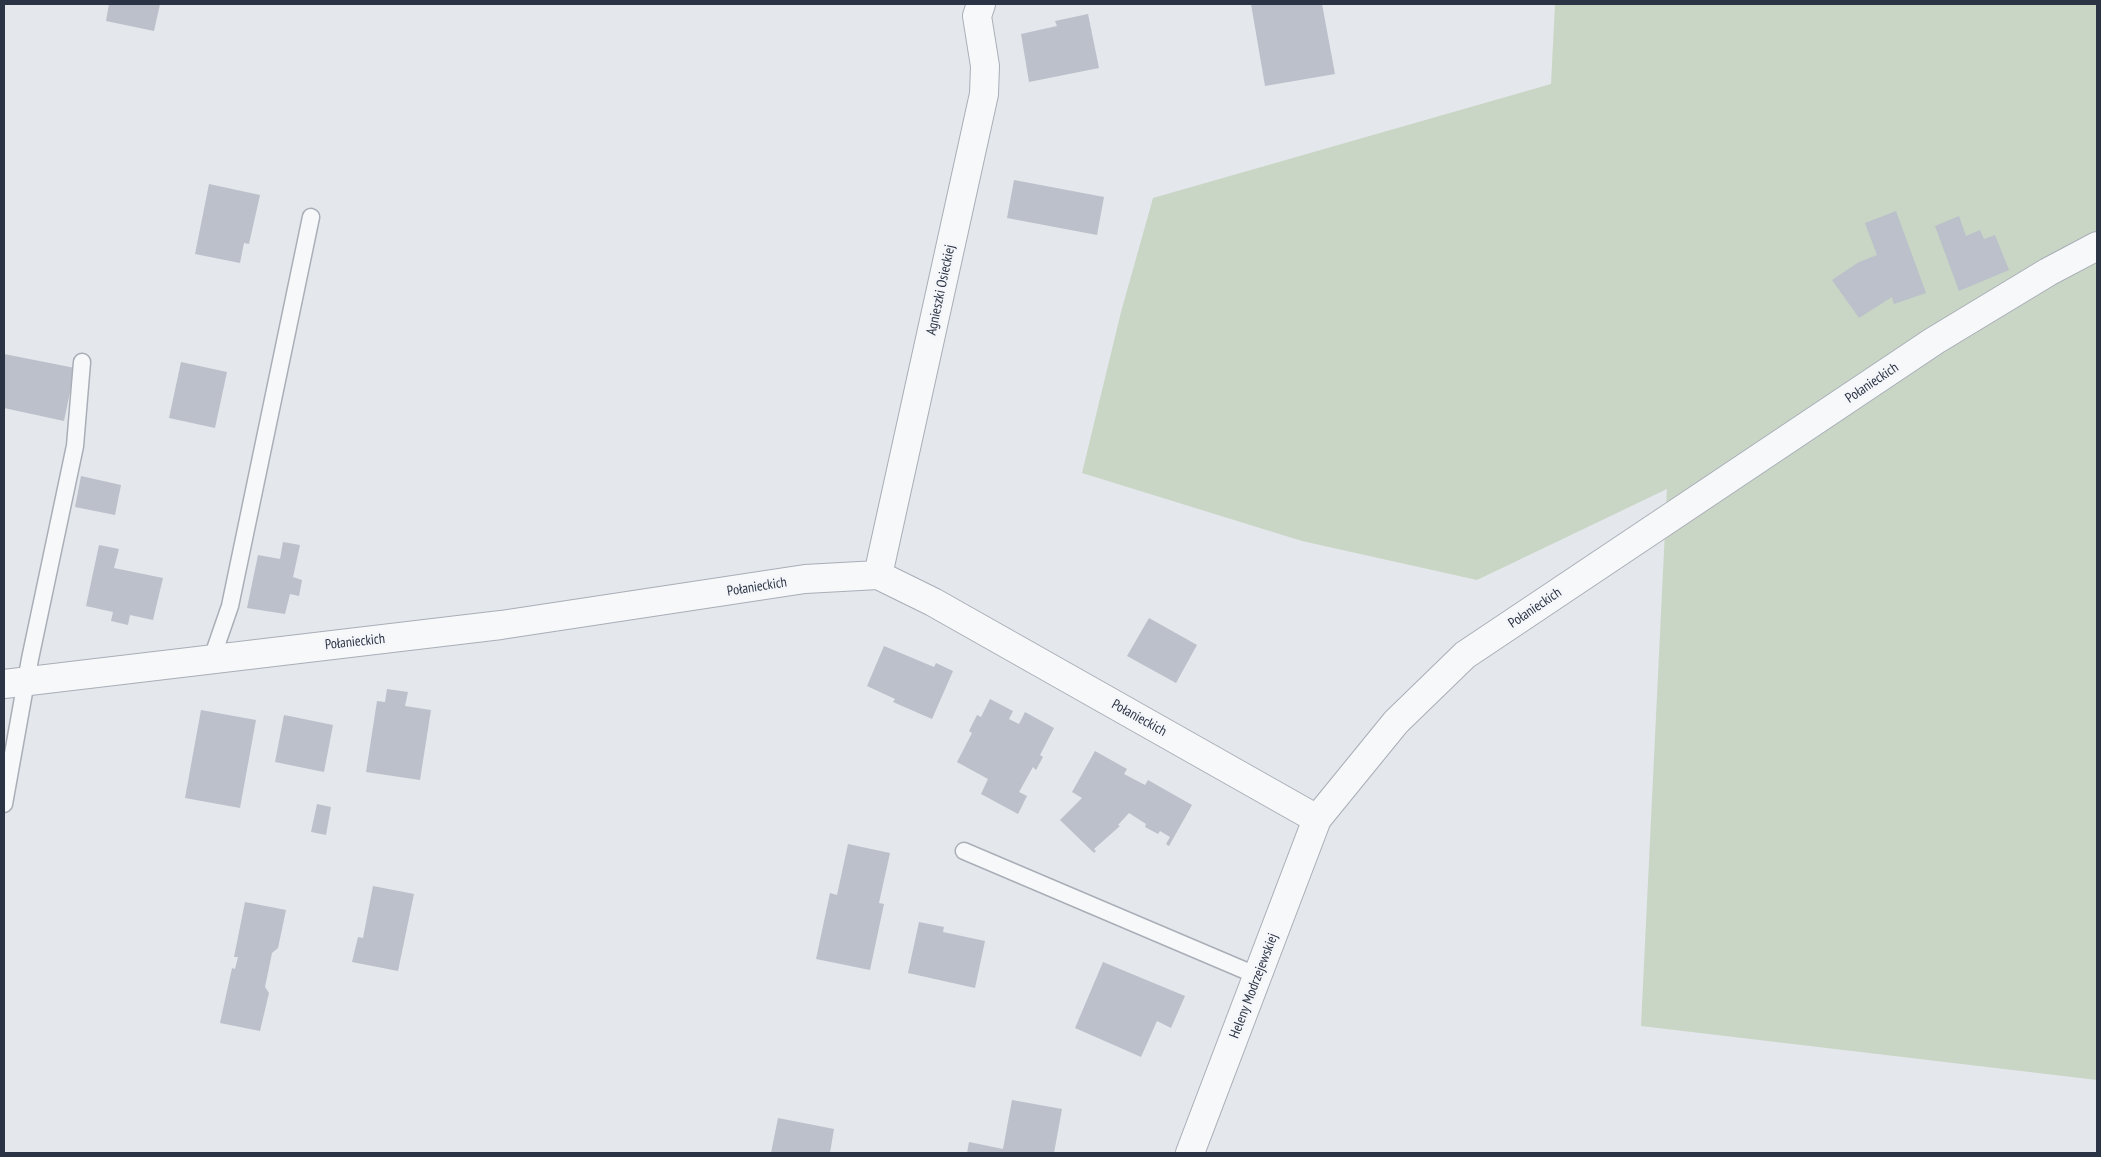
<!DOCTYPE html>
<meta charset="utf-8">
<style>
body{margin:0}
#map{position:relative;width:2101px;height:1157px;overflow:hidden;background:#e4e7ec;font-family:"PT Sans Narrow",sans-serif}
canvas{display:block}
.frame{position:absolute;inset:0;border:5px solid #2b3445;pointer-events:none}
</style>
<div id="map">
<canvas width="2101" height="1157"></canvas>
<div class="frame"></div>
</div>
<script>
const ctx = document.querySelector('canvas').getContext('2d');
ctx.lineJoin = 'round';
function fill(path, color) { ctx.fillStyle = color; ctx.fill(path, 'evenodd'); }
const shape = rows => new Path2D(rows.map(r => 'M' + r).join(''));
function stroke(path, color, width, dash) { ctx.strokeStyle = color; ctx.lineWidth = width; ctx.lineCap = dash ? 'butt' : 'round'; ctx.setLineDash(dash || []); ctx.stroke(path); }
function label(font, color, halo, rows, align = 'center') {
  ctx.font = font + ' "PT Sans Narrow",sans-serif'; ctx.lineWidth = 5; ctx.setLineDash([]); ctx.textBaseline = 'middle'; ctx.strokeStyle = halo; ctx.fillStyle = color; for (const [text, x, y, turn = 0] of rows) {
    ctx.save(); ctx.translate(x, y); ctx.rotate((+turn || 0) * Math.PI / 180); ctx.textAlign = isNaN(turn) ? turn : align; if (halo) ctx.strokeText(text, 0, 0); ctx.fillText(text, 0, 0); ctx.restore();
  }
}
fill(shape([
 [1555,4,2097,4,2097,1080,1641,1026,1667,489,1477,580,1302,541,1082,473,1121,312,1153,198,1551,84]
]), '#c9d6c5');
fill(shape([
 [109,4,160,4,154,31,106,21],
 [1251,4,1322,4,1335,74,1265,86],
 [1088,14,1099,68,1029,82,1021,34,1057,26,1055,21],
 [1014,180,1104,197,1097,235,1007,218],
 [209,184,260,195,249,244,244,243,240,263,195,254],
 [1896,211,1926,293,1894,304,1892,297,1859,318,1832,280,1859,262,1877,255,1865,223],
 [1959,216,1966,236,1980,230,1984,239,1995,235,2009,270,1959,291,1935,226],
 [4,354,75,368,64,421,4,408],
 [181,362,227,372,215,428,169,418],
 [81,476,121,485,115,515,75,507],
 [283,542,300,545,293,577,302,580,299,596,290,594,285,614,247,608,258,555,280,559],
 [99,545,119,549,114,568,163,578,153,620,130,615,128,625,111,621,113,612,86,606],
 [1149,618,1197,645,1176,683,1127,656],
 [884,646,934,667,936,663,953,671,932,719,893,702,895,699,867,686],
 [387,689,408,692,405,706,431,710,420,780,366,772,377,701,385,702],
 [990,699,1013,711,1009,719,1019,724,1025,712,1054,728,1040,755,1043,757,1036,770,1033,767,1019,792,1027,796,1018,814,981,794,988,779,957,762,972,733,969,731,977,715,981,717],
 [201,710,256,720,240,808,185,798],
 [284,715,333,725,324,772,275,762],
 [1095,751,1127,769,1124,774,1145,785,1148,780,1192,805,1169,846,1166,844,1170,837,1160,831,1158,834,1145,827,1146,824,1129,813,1118,825,1120,826,1094,849,1096,851,1094,853,1060,820,1082,798,1072,792],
 [317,804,331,807,326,835,311,832],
 [848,844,890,853,879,903,884,904,870,970,816,959,830,893,837,895],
 [373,886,414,894,398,971,352,962,358,937,363,938],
 [245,902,286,910,278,948,272,953,265,987,269,993,260,1031,220,1023,232,968,235,969,238,957,234,957],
 [919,922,944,927,943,932,985,941,975,988,908,973],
 [1103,962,1185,996,1171,1028,1157,1021,1141,1057,1075,1028],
 [1012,1100,1062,1109,1054,1153,967,1153,969,1142,1003,1149],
 [778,1118,834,1129,830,1153,771,1153]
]), '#bbc0ca');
const service = shape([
 [212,658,230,606,311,217],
 [4,804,30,659,75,446,82,362],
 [964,851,1258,976]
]);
const minor = shape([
 [878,575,984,94,985,66,977,16,981,4],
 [4,684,501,625,805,579,878,575,933,602,1317,819],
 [1190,1153,1317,819,1396,722,1465,655,1934,341,2048,272,2097,246]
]);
stroke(service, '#a9aeb7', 19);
stroke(minor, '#a9aeb7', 30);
stroke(service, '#f7f8fa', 16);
stroke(minor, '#f7f8fa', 28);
label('14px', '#2b3445', '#f4f6f9', [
 ["Agnieszki Osieckiej",941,290,-78],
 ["Połanieckich",1872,383,-34],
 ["Połanieckich",757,587,-9],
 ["Połanieckich",1535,608,-34],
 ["Połanieckich",355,642,-6],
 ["Połanieckich",1139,718,29],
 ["Heleny Modrzejewskiej",1254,986,-69]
]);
</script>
